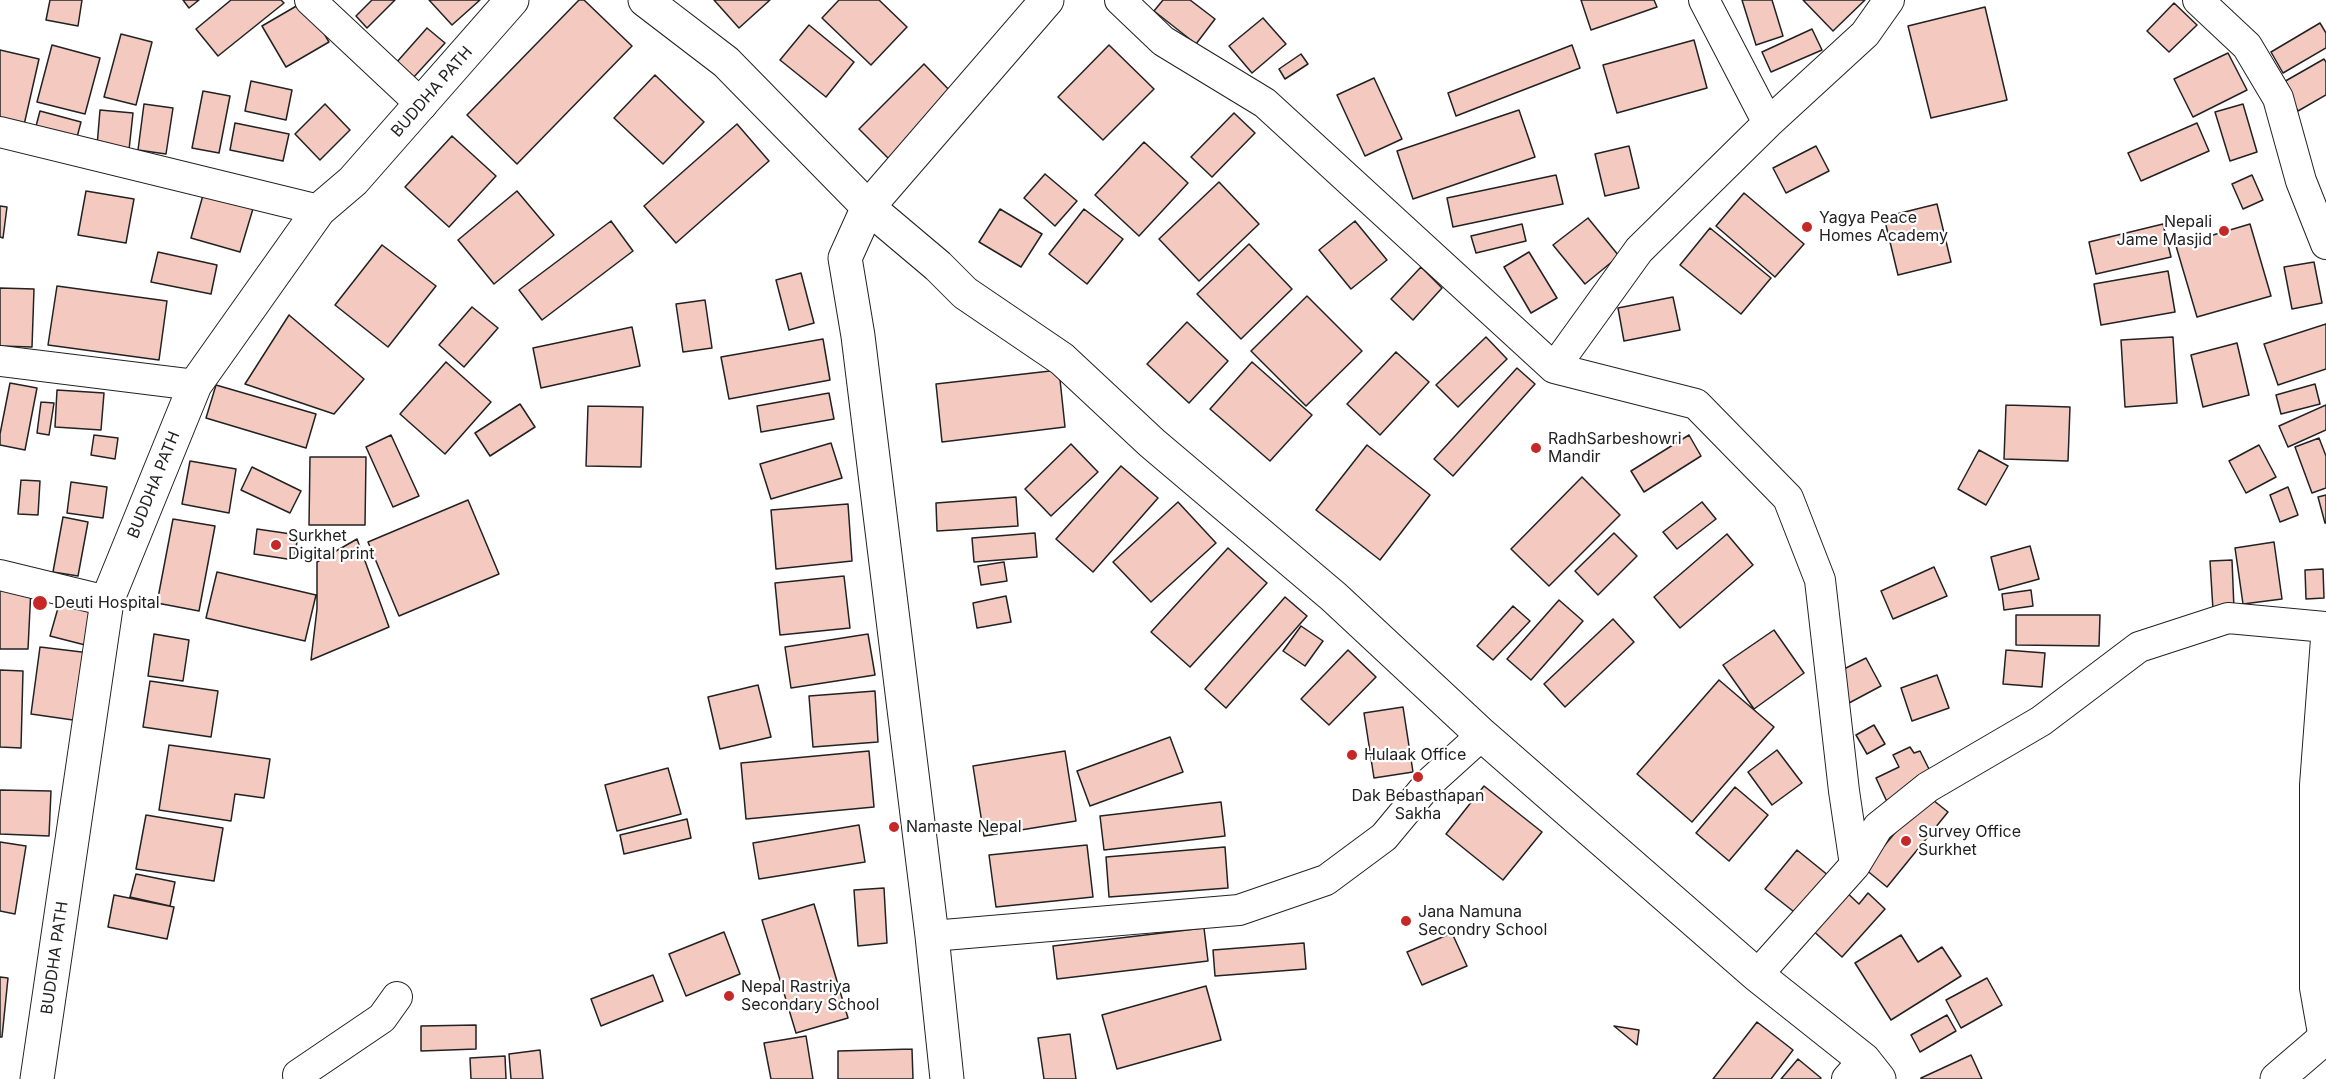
<!DOCTYPE html>
<style>
body{margin:0}
canvas{display:block;background:#fff}
</style>
<canvas width="2326" height="1079"></canvas>
<script>
const ctx = document.querySelector('canvas').getContext('2d');
ctx.lineJoin = 'round';
function fill(path, color) { ctx.fillStyle = color; ctx.fill(path, 'evenodd'); }
const shape = rows => new Path2D(rows.map(r => 'M' + r).join(''));
function stroke(path, color, width, dash) { ctx.strokeStyle = color; ctx.lineWidth = width; ctx.lineCap = dash ? 'butt' : 'round'; ctx.setLineDash(dash || []); ctx.stroke(path); }
function label(font, color, halo, rows, align = 'center') {
  ctx.font = font + ' Inter,sans-serif'; ctx.lineWidth = 4.5; ctx.setLineDash([]); ctx.textBaseline = 'middle'; ctx.strokeStyle = halo; ctx.fillStyle = color; for (const [text, x, y, turn = 0] of rows) {
    ctx.save(); ctx.translate(x, y); ctx.rotate((+turn || 0) * Math.PI / 180); ctx.textAlign = isNaN(turn) ? turn : align; if (halo) ctx.strokeText(text, 0, 0); ctx.fillText(text, 0, 0); ctx.restore();
  }
}
const building = shape([
 [50,0,82,0,78,26,46,20,50,0],
 [183,0,199,0,189,8,183,0],
 [231,0,281,0,284,3,218,56,196,29,231,0],
 [372,0,395,0,367,28,356,16,372,0],
 [429,0,480,0,452,25,429,0],
 [579,0,584,0,632,46,517,164,467,115,579,0],
 [714,0,770,0,739,28,714,0],
 [839,0,879,0,907,27,871,65,822,18,839,0],
 [1163,0,1190,0,1215,19,1196,44,1154,11,1163,0],
 [1581,0,1654,0,1657,7,1591,30,1581,0],
 [1742,0,1772,0,1783,36,1756,45,1742,0],
 [1803,0,1865,0,1833,31,1803,0],
 [305,1,329,42,286,67,262,26,305,1],
 [2174,3,2197,25,2169,52,2147,31,2174,3],
 [1985,7,2007,100,1931,118,1908,26,1985,7],
 [1263,18,1286,44,1252,73,1229,46,1263,18],
 [2320,23,2326,33,2326,48,2283,73,2271,52,2320,23],
 [809,25,854,62,826,97,780,60,809,25],
 [427,28,445,43,413,78,396,63,427,28],
 [1812,29,1822,50,1771,72,1762,52,1812,29],
 [121,34,152,42,136,105,104,97,121,34],
 [1694,40,1707,88,1617,113,1603,65,1694,40],
 [52,45,100,58,85,114,37,102,52,45],
 [1109,45,1154,89,1103,140,1058,97,1109,45],
 [1572,45,1580,68,1456,116,1448,93,1572,45],
 [0,50,39,59,24,125,0,120,0,50],
 [2228,53,2247,90,2193,117,2174,79,2228,53],
 [1301,54,1308,64,1285,79,1279,69,1301,54],
 [2324,59,2326,62,2326,95,2298,111,2282,83,2324,59],
 [924,64,955,96,890,160,859,129,924,64],
 [655,75,704,122,663,164,614,118,655,75],
 [1374,78,1402,139,1365,156,1337,95,1374,78],
 [251,81,292,90,286,120,245,111,251,81],
 [203,91,230,96,219,153,192,148,203,91],
 [144,104,173,108,166,154,138,150,144,104],
 [325,104,350,130,320,160,295,134,325,104],
 [2243,104,2257,152,2230,161,2215,112,2243,104],
 [100,110,133,113,129,150,97,146,100,110],
 [1519,110,1535,157,1413,199,1397,151,1519,110],
 [40,111,81,122,76,141,35,130,40,111],
 [1234,113,1255,133,1212,177,1191,157,1234,113],
 [235,123,289,134,283,161,230,150,235,123],
 [2197,123,2209,151,2141,181,2128,153,2197,123],
 [737,124,769,161,676,243,644,206,737,124],
 [452,136,496,176,449,227,405,187,452,136],
 [1144,142,1188,183,1139,236,1095,195,1144,142],
 [1629,146,1639,188,1605,196,1595,154,1629,146],
 [1816,146,1829,171,1786,193,1773,168,1816,146],
 [1045,174,1077,201,1055,226,1024,198,1045,174],
 [1556,175,1563,204,1453,227,1447,198,1556,175],
 [2252,175,2263,200,2243,209,2232,184,2252,175],
 [1219,182,1259,224,1199,281,1159,239,1219,182],
 [205,188,255,202,240,252,191,238,205,188],
 [86,191,134,199,126,243,78,235,86,191],
 [517,191,554,235,494,284,458,240,517,191],
 [1744,193,1804,244,1775,277,1716,226,1744,193],
 [1937,204,1951,262,1898,275,1884,217,1937,204],
 [0,206,7,207,3,238,0,237,0,206],
 [1000,209,1042,234,1021,267,979,242,1000,209],
 [1084,209,1123,239,1087,284,1049,254,1084,209],
 [1588,218,1619,256,1585,284,1553,245,1588,218],
 [611,221,633,251,542,320,519,290,611,221],
 [1355,221,1387,260,1351,289,1319,250,1355,221],
 [1522,224,1526,241,1476,253,1471,236,1522,224],
 [2163,224,2171,257,2096,274,2089,242,2163,224],
 [2250,224,2271,296,2197,317,2176,246,2250,224],
 [1710,228,1771,278,1741,314,1680,265,1710,228],
 [1249,244,1292,289,1241,339,1197,294,1249,244],
 [382,245,436,286,388,347,335,305,382,245],
 [158,252,217,265,211,294,151,282,158,252],
 [1529,252,1557,298,1531,313,1504,267,1529,252],
 [2314,262,2322,303,2292,309,2284,267,2314,262],
 [1421,267,1442,288,1413,320,1391,299,1421,267],
 [2168,271,2175,312,2101,325,2094,284,2168,271],
 [801,273,814,323,789,330,776,280,801,273],
 [57,286,167,301,159,360,48,345,57,286],
 [0,288,34,289,32,347,0,346,0,288],
 [1307,296,1362,351,1306,406,1251,351,1307,296],
 [1673,297,1680,330,1624,341,1618,308,1673,297],
 [705,300,712,348,683,352,676,304,705,300],
 [472,307,498,328,464,367,439,345,472,307],
 [289,315,364,379,334,414,245,384,289,315],
 [1187,322,1228,361,1189,403,1147,364,1187,322],
 [2326,324,2326,369,2278,385,2264,344,2326,324],
 [632,327,640,366,541,388,533,348,632,327],
 [1486,337,1507,359,1458,407,1436,385,1486,337],
 [2173,337,2177,403,2125,407,2121,340,2173,337],
 [823,339,830,380,729,399,721,357,823,339],
 [2237,343,2249,395,2203,407,2191,355,2237,343],
 [1396,352,1429,382,1380,435,1347,404,1396,352],
 [446,362,491,402,445,454,400,414,446,362],
 [1252,362,1312,415,1270,461,1210,409,1252,362],
 [1517,368,1535,384,1453,476,1434,459,1517,368],
 [1059,370,1065,427,942,442,936,384,1059,370],
 [10,383,37,388,25,450,0,445,0,434,10,383],
 [2315,384,2320,404,2281,414,2276,395,2315,384],
 [216,385,316,414,306,448,206,418,216,385],
 [57,390,104,393,101,430,55,427,57,390],
 [829,393,834,419,761,432,757,406,829,393],
 [41,402,54,403,49,435,37,433,41,402],
 [520,404,535,427,490,456,475,433,520,404],
 [2006,405,2070,407,2068,461,2004,459,2006,405],
 [2326,405,2326,430,2288,447,2279,426,2326,405],
 [588,406,643,407,641,467,586,466,588,406],
 [94,435,118,438,115,459,91,455,94,435],
 [391,435,419,496,393,507,366,447,391,435],
 [1689,435,1701,456,1644,492,1631,471,1689,435],
 [2319,438,2326,456,2326,488,2312,493,2295,447,2319,438],
 [831,443,842,478,771,499,760,464,831,443],
 [1071,444,1098,472,1051,516,1025,489,1071,444],
 [1367,445,1430,495,1380,560,1316,510,1367,445],
 [2259,445,2276,477,2246,493,2229,461,2259,445],
 [1979,450,2008,466,1986,505,1958,489,1979,450],
 [310,457,366,457,365,525,309,525,310,457],
 [190,461,236,469,229,513,182,504,190,461],
 [1121,466,1158,498,1093,572,1056,539,1121,466],
 [252,467,301,491,290,513,241,490,252,467],
 [1582,477,1620,515,1549,586,1511,549,1582,477],
 [21,480,40,481,38,515,18,514,21,480],
 [71,482,107,487,103,518,67,513,71,482],
 [2288,487,2298,515,2280,522,2270,495,2288,487],
 [2326,495,2326,523,2325,523,2318,497,2326,495],
 [1016,497,1018,526,937,531,936,503,1016,497],
 [468,500,499,574,399,616,368,542,468,500],
 [1178,502,1216,543,1151,602,1113,562,1178,502],
 [1702,502,1716,519,1677,549,1663,532,1702,502],
 [848,504,852,561,776,569,771,510,848,504],
 [63,517,88,522,78,576,53,572,63,517],
 [173,519,215,526,199,611,157,603,173,519],
 [257,529,298,535,294,560,254,554,257,529],
 [1035,533,1037,557,974,562,972,538,1035,533],
 [1614,533,1637,556,1598,595,1575,571,1614,533],
 [1727,534,1753,565,1680,628,1654,597,1727,534],
 [357,539,389,627,311,660,317,609,317,562,357,539],
 [2274,542,2282,599,2243,604,2235,548,2274,542],
 [2030,546,2039,579,1999,590,1991,557,2030,546],
 [1228,548,1267,583,1190,667,1151,632,1228,548],
 [2232,560,2234,609,2213,610,2210,561,2232,560],
 [1004,562,1007,581,981,585,978,566,1004,562],
 [1934,567,1947,596,1893,619,1881,591,1934,567],
 [2323,569,2324,598,2306,599,2305,570,2323,569],
 [217,572,316,595,305,641,206,618,217,572],
 [844,576,850,628,780,635,775,583,844,576],
 [0,587,31,588,28,649,0,649,0,587],
 [2031,590,2033,606,2004,610,2002,594,2031,590],
 [1006,596,1011,622,977,628,973,603,1006,596],
 [1285,597,1307,616,1226,708,1205,689,1285,597],
 [1559,600,1583,621,1531,680,1507,659,1559,600],
 [60,601,98,611,89,646,50,636,60,601],
 [1513,606,1530,621,1493,660,1477,646,1513,606],
 [2016,615,2100,615,2099,646,2016,645,2016,615],
 [1613,619,1634,642,1565,707,1544,684,1613,619],
 [1301,626,1323,641,1305,666,1283,651,1301,626],
 [1774,630,1804,673,1754,709,1723,665,1774,630],
 [154,634,189,640,183,681,148,676,154,634],
 [868,634,875,675,791,688,785,647,868,634],
 [40,647,90,653,80,721,31,714,40,647],
 [1348,650,1376,677,1329,725,1301,699,1348,650],
 [2006,650,2045,653,2042,687,2003,684,2006,650],
 [1866,658,1881,686,1849,703,1834,674,1866,658],
 [0,670,23,671,21,748,0,747,0,670],
 [1937,675,1949,708,1912,721,1901,688,1937,675],
 [1719,680,1774,727,1692,822,1637,774,1719,680],
 [150,681,218,691,211,737,143,727,150,681],
 [758,685,771,737,720,749,708,697,758,685],
 [875,691,878,742,813,747,809,696,875,691],
 [1403,707,1413,772,1374,778,1364,713,1403,707],
 [1874,725,1885,744,1867,754,1856,735,1874,725],
 [1170,737,1183,772,1090,806,1077,771,1170,737],
 [169,745,270,759,264,798,235,794,231,821,159,810,169,745],
 [1910,747,1914,753,1920,751,1935,781,1888,804,1876,778,1899,767,1893,755,1910,747],
 [1777,750,1802,783,1772,805,1748,772,1777,750],
 [869,751,874,807,746,819,741,763,869,751],
 [1065,751,1076,821,984,836,973,766,1065,751],
 [668,768,681,814,617,831,605,785,668,768],
 [1484,786,1542,832,1503,880,1446,834,1484,786],
 [1735,787,1768,815,1729,861,1696,833,1735,787],
 [0,790,51,791,49,836,0,834,0,790],
 [1933,800,1948,812,1887,887,1865,869,1913,811,1933,800],
 [1221,802,1225,836,1104,850,1100,816,1221,802],
 [146,815,223,828,214,881,136,869,146,815],
 [687,819,691,838,624,854,620,835,687,819],
 [859,825,865,862,759,879,753,843,859,825],
 [0,842,26,846,15,914,0,911,0,842],
 [1087,845,1093,897,996,907,989,855,1087,845],
 [1225,847,1228,888,1109,897,1106,857,1225,847],
 [1797,850,1829,876,1798,915,1765,889,1797,850],
 [136,874,175,882,170,906,130,897,136,874],
 [884,888,887,943,858,946,854,890,884,888],
 [1844,890,1859,904,1868,893,1885,909,1842,957,1809,927,1844,890],
 [114,895,174,907,167,939,108,927,114,895],
 [814,904,848,1018,796,1033,762,920,814,904],
 [1204,928,1208,961,1057,979,1053,946,1204,928],
 [724,932,740,974,686,996,669,954,724,932],
 [1452,933,1467,966,1422,985,1407,952,1452,933],
 [1901,935,1918,962,1942,947,1961,976,1891,1020,1855,963,1901,935],
 [1304,943,1306,969,1215,976,1213,950,1304,943],
 [653,975,663,1001,601,1026,591,999,653,975],
 [0,977,8,978,2,1037,0,1037,0,977],
 [1987,978,2002,1005,1961,1028,1946,1000,1987,978],
 [1206,986,1221,1040,1117,1069,1102,1015,1206,986],
 [1947,1015,1956,1031,1920,1052,1911,1035,1947,1015],
 [1757,1022,1793,1050,1771,1079,1713,1079,1757,1022],
 [476,1025,476,1049,421,1051,421,1026,476,1025],
 [1614,1026,1639,1030,1637,1045,1614,1026],
 [1070,1034,1076,1079,1044,1079,1038,1038,1070,1034],
 [806,1036,813,1079,771,1079,764,1043,806,1036],
 [912,1049,913,1079,838,1079,838,1051,912,1049],
 [540,1050,543,1079,511,1079,509,1054,540,1050],
 [1971,1055,1982,1079,1921,1079,1921,1078,1971,1055],
 [505,1056,506,1079,471,1079,470,1058,505,1056],
 [1798,1059,1821,1078,1820,1079,1781,1079,1798,1059]
]);
fill(building, '#f3c9c0');
stroke(building, '#222', 1.5);
const street = shape([
 [310,0,422,105],
 [1120,0,1163,41,1265,103,1554,368,1696,404,1788,498,1820,580,1844,791,1855,865],
 [1704,0,1768,123],
 [2198,0,2247,46,2278,98,2301,181,2326,244],
 [0,132,319,210],
 [0,361,195,385],
 [1554,368,1639,250,1768,123,1865,34,1889,0],
 [0,575,107,601],
 [932,936,1239,910,1326,880,1384,837,1429,783,1482,735],
 [1757,975,1855,865,1878,827,1928,787,2041,721,2139,647,2228,618,2326,627],
 [2324,1039,2315,988,2315,785,2326,639],
 [298,1075,382,1018,397,997],
 [1847,1079,1864,1060]
]);
const secondary = shape([
 [645,0,726,62,868,207,938,266,965,293,1062,359,1152,443,1334,597,1482,735,1757,975,1864,1060,1879,1079],
 [37,1079,107,601,195,385,319,210,353,181,512,0],
 [947,1079,932,936,858,336,845,258,868,207,1047,0],
 [2277,1079,2326,1037]
]);
stroke(street, '#222', 32);
stroke(secondary, '#222', 35);
stroke(street, '#fff', 30);
stroke(secondary, '#fff', 33);
for (const [x, y, r, color] of [
 [1807,227,6,"#c62828"],
 [2224,231,6,"#c62828"],
 [1536,448,6,"#c62828"],
 [276,545,6,"#c62828"],
 [40,603,8,"#c62828"],
 [1352,755,6,"#c62828"],
 [1418,777,6,"#c62828"],
 [894,827,6,"#c62828"],
 [1906,841,6,"#c62828"],
 [1406,921,6,"#c62828"],
 [729,996,6,"#c62828"]
]) { const dot = new Path2D(); dot.arc(x, y, r, 0, 2 * Math.PI); ctx.fillStyle = color; ctx.fill(dot); stroke(dot, '#fff', 2); }
label('16px', '#222', '#fff', [
 ["BUDDHA PATH",432,92,-49],
 ["BUDDHA PATH",154,485,-68],
 ["BUDDHA PATH",55,958,-82]
]);
label('16px', '#222', '#fff', [
 ["Yagya Peace",1819,218],
 ["Homes Academy",1819,236],
 ["Nepali",2212,222,"right"],
 ["Jame Masjid",2212,240,"right"],
 ["RadhSarbeshowri",1548,439],
 ["Mandir",1548,457],
 ["Surkhet",288,536],
 ["Digital print",288,554],
 ["Deuti Hospital",54,603],
 ["Hulaak Office",1364,755],
 ["Dak Bebasthapan",1418,796,"center"],
 ["Sakha",1418,814,"center"],
 ["Namaste Nepal",906,827],
 ["Survey Office",1918,832],
 ["Surkhet",1918,850],
 ["Jana Namuna",1418,912],
 ["Secondry School",1418,930],
 ["Nepal Rastriya",741,987],
 ["Secondary School",741,1005]
], 'left');
</script>
